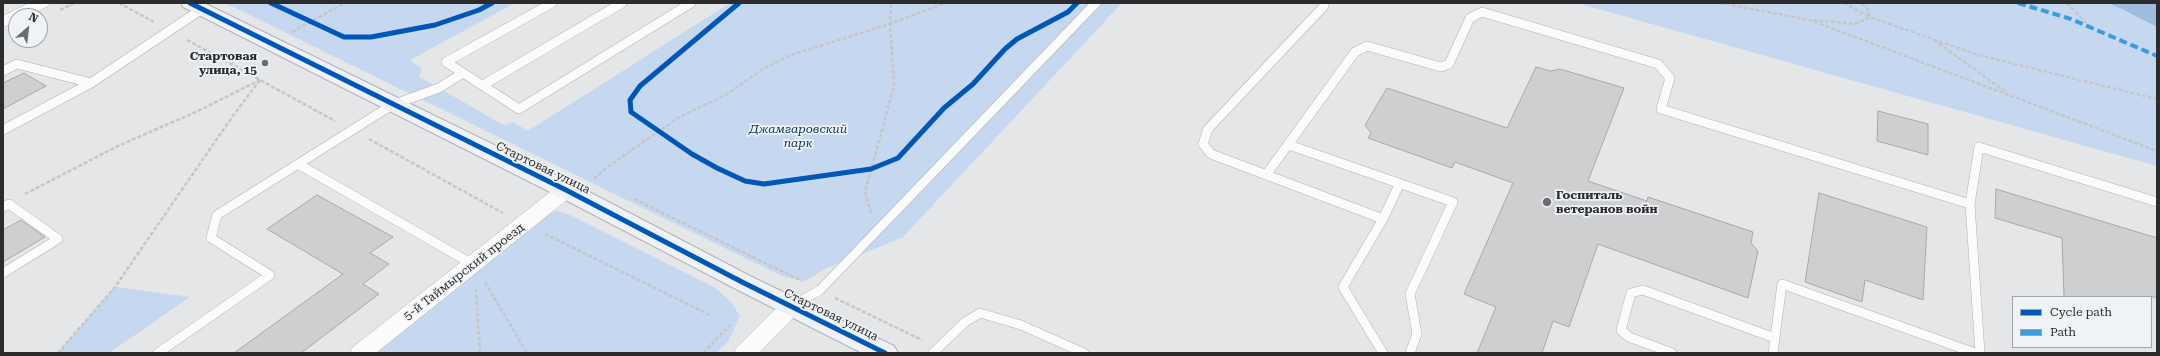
<!DOCTYPE html>
<meta charset="utf-8">
<style>
body{margin:0}
#map{position:relative;width:2160px;height:356px;overflow:hidden;background:#e4e6e8;font-family:"Roboto Serif",serif}
canvas{display:block}
.frame{position:absolute;inset:0;border:4px solid #2b2c2e;pointer-events:none}
.legend{position:absolute;left:2012px;top:296px;width:140px;height:52px;box-sizing:border-box;background:#f0f3f6;border:1px solid #a1a3a6;margin:0;padding:5px 7px;list-style:none;font-size:12px;color:#2b2c2e}
.legend li{display:flex;align-items:center;gap:8px;height:20px}
.legend b{width:20px;border:1px solid #a1a3a6}
.north{position:absolute;left:8px;top:8px;width:40px;height:40px;box-sizing:border-box;background:#f0f3f6;border:1px solid #a1a3a6;border-radius:50%;rotate:28deg;font-size:11px;font-weight:700;line-height:16px;text-align:center;color:#2b2c2e}
.north::after{content:'';display:block;margin:auto;width:14px;height:18px;background:#6c6d6f;clip-path:polygon(50% 0,100% 100%,50% 72%,0 100%)}
</style>
<div id="map">
<canvas width="2160" height="356"></canvas>
<div class="frame"></div>
<ul class="legend">
<li><b style="height:5px;background:#0057b8"></b>Cycle path</li>
<li><b style="height:5px;background:#3d9ce1"></b>Path</li>
</ul>
<div class="north">N</div>
</div>
<script>
const ctx = document.querySelector('canvas').getContext('2d');
ctx.lineJoin = 'round';
function fill(path, color) { ctx.fillStyle = color; ctx.fill(path, 'evenodd'); }
const shape = rows => new Path2D(rows.map(r => 'M' + r).join(''));
function stroke(path, color, width, dash) { ctx.strokeStyle = color; ctx.lineWidth = width; ctx.lineCap = dash ? 'butt' : 'round'; ctx.setLineDash(dash || []); ctx.stroke(path); }
function label(font, color, halo, rows, align = 'center') {
  ctx.font = font + ' "Roboto Serif",serif'; ctx.lineWidth = 3.5; ctx.setLineDash([]); ctx.textBaseline = 'middle'; ctx.strokeStyle = halo; ctx.fillStyle = color; for (const [text, x, y, turn = 0] of rows) {
    ctx.save(); ctx.translate(x, y); ctx.rotate((+turn || 0) * Math.PI / 180); ctx.textAlign = isNaN(turn) ? turn : align; if (halo) ctx.strokeText(text, 0, 0); ctx.fillText(text, 0, 0); ctx.restore();
  }
}
fill(shape([
 [225,3,515,3,410,60,422,69,419,77,439,88,505,126,513,122,528,131,730,3,1122,3,903,237,825,269,805,281,784,277],
 [1577,3,2157,3,2157,166],
 [556,211,568,214,714,287,731,302,740,316,728,342,716,353,370,353,544,216],
 [115,287,190,297,109,353,58,353]
]), '#c5d8f0');
fill(shape([
 [2107,3,2157,4,2157,27,2120,8]
]), '#a0bde0');
const building = shape([
 [1536,67,1550,71,1560,69,1624,88,1588,181,1647,201,1648,197,1753,232,1751,243,1758,251,1748,298,1598,244,1569,327,1553,321,1542,353,1477,353,1496,307,1464,294,1513,183,1455,162,1452,168,1368,138,1371,133,1365,125,1387,88,1507,128,1536,67],
 [24,73,46,86,3,109,3,83,24,73],
 [1878,111,1928,124,1928,155,1877,141,1878,111],
 [1996,189,2157,238,2157,297,2064,297,2062,238,1995,218,1996,189],
 [1819,193,1927,227,1923,300,1865,280,1862,302,1805,282,1819,193],
 [317,195,393,237,370,253,389,264,363,284,379,294,301,353,234,353,343,274,267,229,317,195],
 [21,220,45,237,3,262,3,230,21,220]
]);
fill(building, '#cecfd1');
stroke(building, '#a7a8aa', 1);
const lane = shape([
 [552,3,446,62,519,109,691,3],
 [1324,6,1208,129,1203,144,1211,154,1383,219],
 [3,71,17,64,91,83],
 [483,85,622,3],
 [3,130,91,83,202,9],
 [1289,145,1453,202,1410,294,1417,334,1410,353],
 [298,164,474,265],
 [1266,175,1355,52,1367,46,1441,67,1449,64,1470,18,1482,12,1658,64,1670,78,1661,109,1970,204,1980,353],
 [1970,204,1979,147,2157,202],
 [3,207,9,204,58,239,3,273],
 [791,307,820,290,1096,3],
 [158,353,270,275,211,238,217,215,392,105,439,88,463,73],
 [933,353,965,322,980,313,1021,325,1084,353],
 [1383,353,1343,287,1383,219,1399,185],
 [1672,353,1629,337,1621,330,1631,293,1643,290,1775,338],
 [1773,353,1782,284,1975,353]
]);
const street = shape([
 [29,3,50,3,48,6,28,16,16,16,16,22,3,27,3,16,29,3],
 [566,183,573,185,576,190,573,195,376,353,350,353,353,347,559,185,566,183],
 [791,299,798,301,802,307,798,313,759,353,734,353,737,347,784,301,791,299]
]);
const secondary = shape([
 [181,3,204,3,574,184,750,276,894,346,898,353,862,353,734,288,558,196,183,7,181,3]
]);
stroke(lane, '#b1b2b4', 10);
stroke(street, '#b1b2b4', 1);
stroke(secondary, '#b1b2b4', 2);
stroke(shape([
 [119,3,154,22],
 [1720,3,1810,20,2157,151],
 [1844,3,1870,17,1867,8,1861,3],
 [2067,3,2089,26],
 [60,10,74,3],
 [1813,20,1855,24,1870,17,1978,55,2157,99],
 [292,32,345,3],
 [187,40,335,121],
 [1934,40,2006,92],
 [369,139,503,213],
 [594,179,606,168,681,116,724,96,766,67,791,55,890,24,945,3],
 [25,194,118,146,198,111,258,81],
 [634,199,802,281],
 [871,213,865,192,894,86,890,24,891,3],
 [545,234,710,315],
 [485,282,527,353],
 [476,289,480,353],
 [835,298,922,340],
 [58,353,115,287,232,117,260,80],
 [703,353,730,325]
]), '#c5c6c6', 2.5, [4, 2]);
stroke(lane, '#fbfbfc', 9);
fill(street, '#fbfbfc');
fill(secondary, '#eef1f5');
stroke(shape([
 [2018,3,2071,19,2157,56]
]), '#3d9ce1', 4, [8, 4]);
stroke(shape([
 [190,3,566,190,742,282,885,353],
 [271,3,344,37,371,37,435,25,479,10,492,3],
 [739,3,640,86,630,100,631,112,692,154,717,168,745,181,764,184,871,169,898,158,944,108,973,84,1005,49,1017,39,1068,12,1077,3]
]), '#0057b8', 5);
for (const [x, y, r, color] of [
 [265,63,4,"#6c6d6f"],
 [1547,202,5,"#6c6d6f"]
]) { const dot = new Path2D(); dot.arc(x, y, r, 0, 2 * Math.PI); ctx.fillStyle = color; ctx.fill(dot); stroke(dot, '#f0f3f6', 1.5); }
label('bold 12px', '#2b2c2e', '#f0f3f6', [
 ["Стартовая",257,56],
 ["улица, 15",257,70],
 ["Госпиталь",1556,195,"left"],
 ["ветеранов войн",1556,209,"left"]
], 'right');
label('italic 12px', '#0c3562', '#f0f3f6', [
 ["Джамгаровский",798,129],
 ["парк",798,143]
]);
label('12px', '#2b2c2e', '#f0f3f6', [
 ["Стартовая улица",543,168,26],
 ["5-й Таймырский проезд",464,272,-38],
 ["Стартовая улица",831,315,26]
]);
</script>
